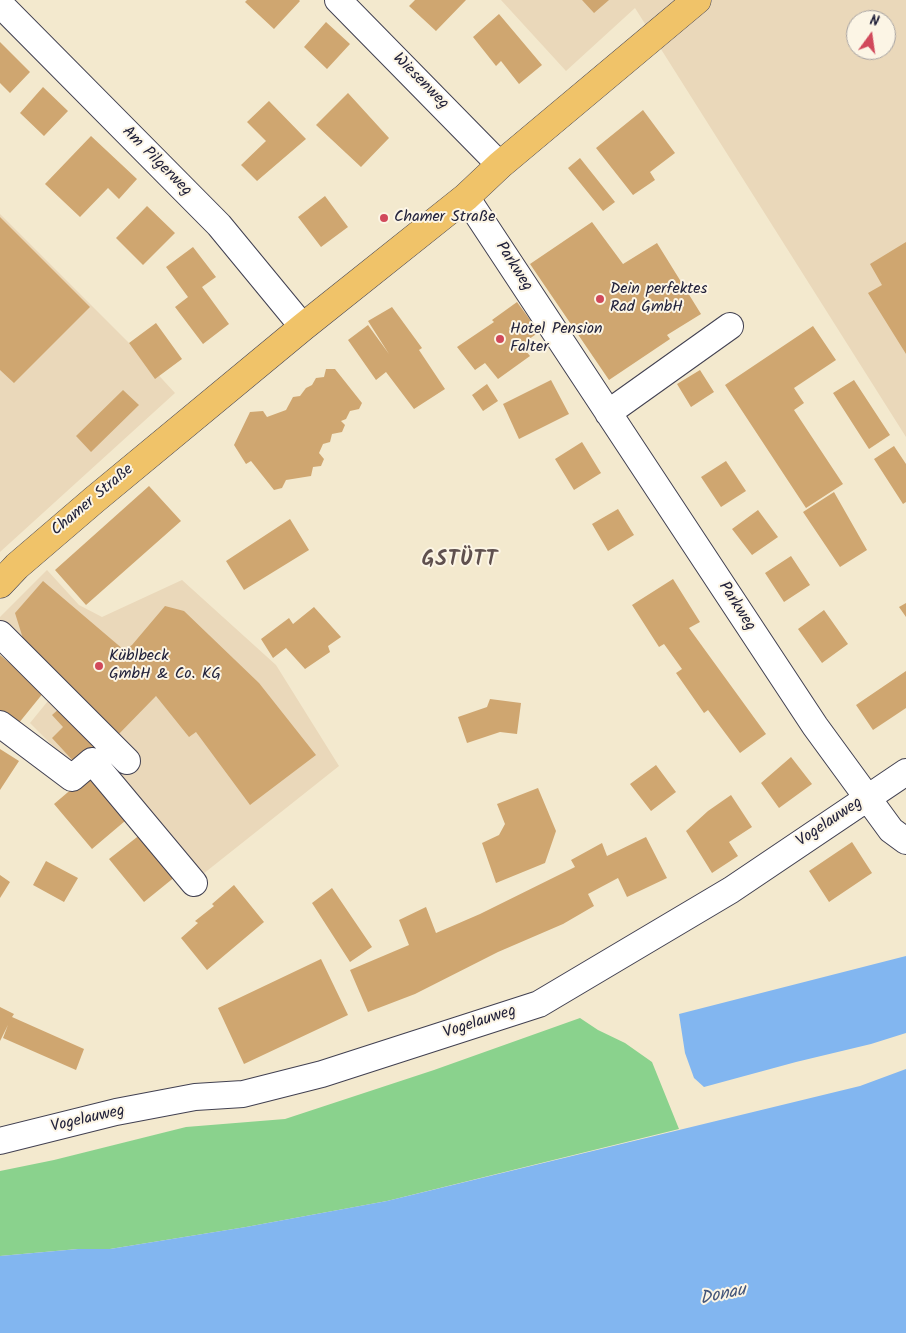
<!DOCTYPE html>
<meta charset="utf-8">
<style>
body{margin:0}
#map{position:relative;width:906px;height:1333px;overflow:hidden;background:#f3e9ce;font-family:Kalam,sans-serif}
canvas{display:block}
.north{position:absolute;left:846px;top:10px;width:50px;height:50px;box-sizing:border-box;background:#fcf5e5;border:1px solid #a5a1a1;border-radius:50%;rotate:14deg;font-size:14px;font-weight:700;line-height:20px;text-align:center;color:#22223b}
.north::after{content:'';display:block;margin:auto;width:18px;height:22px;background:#d1495b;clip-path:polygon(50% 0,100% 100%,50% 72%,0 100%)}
</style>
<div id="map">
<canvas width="906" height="1333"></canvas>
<div class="north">N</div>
</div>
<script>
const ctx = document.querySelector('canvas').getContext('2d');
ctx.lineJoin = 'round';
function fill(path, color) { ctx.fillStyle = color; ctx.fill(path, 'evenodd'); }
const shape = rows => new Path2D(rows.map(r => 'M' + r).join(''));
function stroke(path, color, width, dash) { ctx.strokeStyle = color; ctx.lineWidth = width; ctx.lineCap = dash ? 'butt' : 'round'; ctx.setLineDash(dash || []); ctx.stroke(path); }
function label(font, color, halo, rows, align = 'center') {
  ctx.font = font + ' Kalam,sans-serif'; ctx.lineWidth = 4; ctx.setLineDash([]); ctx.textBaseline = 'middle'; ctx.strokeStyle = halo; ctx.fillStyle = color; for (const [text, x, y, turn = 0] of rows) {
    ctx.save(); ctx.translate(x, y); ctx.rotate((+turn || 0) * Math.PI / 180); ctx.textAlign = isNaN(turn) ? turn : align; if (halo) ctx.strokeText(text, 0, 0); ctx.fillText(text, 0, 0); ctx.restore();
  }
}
fill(shape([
 [501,0,906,0,906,437,635,8,566,71],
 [856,20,886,20,886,50,856,50],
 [0,214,129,343,175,393,0,552],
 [47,570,79,605,102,617,182,580,276,665,339,766,198,878,94,748,73,766,30,723,52,696,0,648,0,617]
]), '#ead8ba');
fill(shape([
 [580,1018,598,1030,625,1043,652,1062,679,1129,387,1201,246,1227,110,1249,78,1249,0,1256,0,1171,54,1160,186,1127,285,1119,434,1070]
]), '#8ad28d');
fill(shape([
 [906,956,906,1033,871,1044,796,1062,704,1087,694,1078,685,1053,679,1014],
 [906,1069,906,1333,0,1333,0,1256,78,1249,110,1249,246,1227,387,1201,860,1086]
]), '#82b6f0');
fill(shape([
 [247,0,299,0,300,1,274,29,245,2],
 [415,0,466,0,436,31,409,6],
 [582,0,609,0,594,13],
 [499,14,542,65,519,84,501,61,496,66,473,37],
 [326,22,350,44,327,69,304,47],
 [0,42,30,72,10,93,0,83],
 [43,87,68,111,44,136,20,113],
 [348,93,389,138,361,167,316,125],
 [269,101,306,139,257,181,241,165,266,141,247,122],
 [643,110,675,153,650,172,655,180,633,195,596,148],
 [91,136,137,179,119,199,108,188,80,217,45,184],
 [580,158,615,202,603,211,568,168],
 [325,196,348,227,321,247,298,217],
 [147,206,175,233,143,265,116,238],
 [0,217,90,307,14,383,0,370],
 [592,222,623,264,657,243,701,314,667,335,670,339,609,380,530,264],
 [906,242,906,354,868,293,882,285,870,264],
 [193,247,216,277,202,287,229,324,203,344,175,307,188,297,166,267],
 [517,302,539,332,521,345,530,356,498,379,485,363,475,370,457,347,494,322,492,320],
 [392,307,422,348,419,350,445,389,414,409,386,372,376,380,348,340,368,325,389,354,368,321],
 [156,323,182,359,155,379,129,343],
 [813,326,836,360,794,388,804,403,794,410,843,484,806,508,725,385],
 [326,369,335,369,362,403,359,409,350,411,346,419,341,421,345,425,342,432,332,434,330,442,323,444,319,453,324,459,321,466,313,467,311,476,286,480,282,488,274,490,251,461,246,464,234,445,250,412,263,411,267,417,286,410,293,397,300,396,306,388,312,385,316,378,324,377],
 [700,370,714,392,691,407,677,384],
 [551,380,569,414,519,439,503,404],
 [854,380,890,435,869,449,833,393],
 [487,384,498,401,483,411,472,395],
 [123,390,139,405,91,452,76,436],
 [582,442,601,473,574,490,555,459],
 [894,446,906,464,906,502,903,504,874,459],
 [726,461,746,491,721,507,701,477],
 [149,486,181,521,86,605,55,570],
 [834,492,867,550,840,567,803,512],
 [618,509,634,535,608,551,592,524],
 [758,510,778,537,752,555,732,529],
 [290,519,309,550,244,590,226,561],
 [791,556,810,585,784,602,765,573],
 [673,579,700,622,689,628,766,734,740,753,708,710,704,713,676,673,682,669,664,644,659,647,632,605],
 [43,581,124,650,132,645,165,606,184,611,259,683,316,755,250,805,196,732,189,737,156,696,114,739,25,645,15,613],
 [906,603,906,617,899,607],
 [314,607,341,637,328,646,330,652,305,669,286,648,273,658,261,639,289,618,293,624],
 [824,610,848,644,822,663,798,629],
 [0,655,44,692,14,729,0,717],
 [906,671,906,708,873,730,856,705],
 [490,699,521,703,517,734,500,732,467,743,458,717,487,707],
 [60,708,96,745,76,764,52,738,63,727,52,715],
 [0,749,19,761,0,790],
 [791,757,812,784,779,808,761,783],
 [656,765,676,792,651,811,630,784],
 [87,776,125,821,92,849,54,804],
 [538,788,556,831,545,863,496,883,482,843,499,835,505,824,497,804],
 [731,795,752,827,729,842,738,856,712,873,686,831,708,811],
 [141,834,176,876,144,902,109,859],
 [646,837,667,878,627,897,618,878,588,894,594,906,563,924,498,952,415,994,368,1012,350,970,409,945,399,920,426,907,436,933,480,914,575,867,571,860,602,843,607,856],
 [852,842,872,873,829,902,809,871],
 [46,861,78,878,64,902,33,885],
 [0,875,10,882,0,898],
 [234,885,264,922,207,970,181,938,198,923,195,921,214,906,212,904],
 [332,888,372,947,350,962,312,903],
 [321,959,348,1015,244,1064,218,1008],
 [0,1007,14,1014,12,1017,84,1049,76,1070,3,1038,8,1025,0,1041]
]), '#cfa670');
const minor = shape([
 [338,0,500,165],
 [0,4,219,225,303,327],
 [466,197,815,726,891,830,906,841],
 [608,413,730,326],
 [0,634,127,761],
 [0,724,72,778,92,761,194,883],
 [0,1141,116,1112,195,1097,243,1094,322,1074,539,1004,731,890,906,772]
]);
const major = shape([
 [0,584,17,566,94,500,303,327,466,197,500,165,697,0]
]);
stroke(minor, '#414051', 28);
stroke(major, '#414051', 29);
stroke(minor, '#fff', 26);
stroke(major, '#f0c369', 28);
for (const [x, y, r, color] of [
 [384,218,5,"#d1495b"],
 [600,299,5,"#d1495b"],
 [500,339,5,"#d1495b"],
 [99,666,5,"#d1495b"]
]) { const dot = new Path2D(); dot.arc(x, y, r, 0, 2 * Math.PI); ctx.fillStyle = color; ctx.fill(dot); stroke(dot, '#fcf5e5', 2); }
label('16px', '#22223b', '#fcf5e5', [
 ["Wiesenweg",420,82,45],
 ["Am Pilgerweg",156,162,45],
 ["Parkweg",513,267,57],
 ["Chamer Straße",93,501,-40],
 ["Parkweg",736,607,57],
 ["Vogelauweg",830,823,-34],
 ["Vogelauweg",480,1023,-18],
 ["Vogelauweg",88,1120,-13]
]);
label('16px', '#22223b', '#fcf5e5', [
 ["Chamer Straße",394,218],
 ["Dein perfektes",610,290],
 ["Rad GmbH",610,308],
 ["Hotel Pension",510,330],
 ["Falter",510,348],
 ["Küblbeck",109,657],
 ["GmbH & Co. KG",109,675]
], 'left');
label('italic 18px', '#44567a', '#fcf5e5', [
 ["Donau",723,1296,-12]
]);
ctx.letterSpacing = '1px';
label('bold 21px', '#5f504e', '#fcf5e5', [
 ["GSTÜTT",460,561]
]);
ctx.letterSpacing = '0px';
</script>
